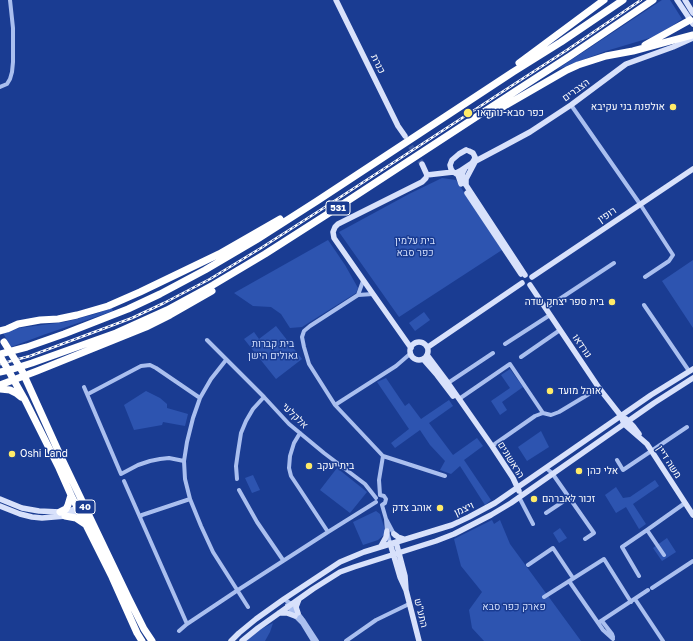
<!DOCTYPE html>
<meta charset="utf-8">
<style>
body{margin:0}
canvas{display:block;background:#1a3c92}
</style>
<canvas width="693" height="641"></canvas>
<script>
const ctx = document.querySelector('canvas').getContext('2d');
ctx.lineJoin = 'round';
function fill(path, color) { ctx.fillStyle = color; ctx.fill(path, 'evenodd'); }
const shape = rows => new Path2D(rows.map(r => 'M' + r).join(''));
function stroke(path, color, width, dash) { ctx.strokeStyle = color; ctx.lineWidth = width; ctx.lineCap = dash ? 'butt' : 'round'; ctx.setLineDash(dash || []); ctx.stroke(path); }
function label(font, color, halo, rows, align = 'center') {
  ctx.font = font + ' "Golos Text",Heebo,sans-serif'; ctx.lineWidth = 3; ctx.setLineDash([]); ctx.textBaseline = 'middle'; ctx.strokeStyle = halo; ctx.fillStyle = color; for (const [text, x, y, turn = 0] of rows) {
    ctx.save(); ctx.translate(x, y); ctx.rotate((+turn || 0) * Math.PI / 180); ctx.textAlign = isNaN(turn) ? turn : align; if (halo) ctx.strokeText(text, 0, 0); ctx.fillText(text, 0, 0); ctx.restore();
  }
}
fill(shape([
 [662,0,670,0,682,19,672,26,653,37,606,51,556,70],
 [442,178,456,180,502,250,399,317,339,232,409,194],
 [328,240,345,265,358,288,356,293,302,327,290,328,281,314,271,307,253,306,234,293],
 [693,260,693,328,662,281],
 [112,308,113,311,43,335,11,347,3,333,19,328,65,322,95,314],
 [424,312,430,320,415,331,409,323],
 [276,326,302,359,276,379,244,339,254,332,259,339],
 [510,369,523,387,502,402,507,410,500,415,491,401,510,388,501,375],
 [386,378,405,406,409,403,421,419,449,400,453,406,429,423,453,455,477,438,483,446,464,460,491,500,485,505,460,466,451,474,440,470,445,461,430,445,420,430,395,448,391,443,409,429,377,382],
 [146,391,160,398,167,404,167,408,188,414,185,426,163,422,162,425,134,430,124,405],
 [541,431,549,447,527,461,518,447],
 [337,468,367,492,350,513,320,490],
 [253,475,260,490,252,493,245,478],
 [655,480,659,486,633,504,646,524,639,529,626,507,616,513,605,495,616,487,623,498,630,497],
 [376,511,380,514,385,530,384,535,378,540,363,545,353,522],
 [492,520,494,524,500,520,510,544,581,641,484,641,472,628,469,610,482,592,461,566,454,539],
 [560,528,567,538,559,543,553,533],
 [667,538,676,552,662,561,653,548],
 [273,623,270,632,265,641,245,641,259,630]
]), '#2d54b0');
stroke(shape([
 [406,139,422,164]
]), '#3c59a2', 5.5, [5.5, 3]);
stroke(shape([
 [0,87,7,84,10,79,12,72,13,62,13,28,10,0],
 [571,105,640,204,673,255,669,261,645,277],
 [373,294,358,295,310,326,304,331,302,337,304,347,309,364,335,405,383,456,379,480,380,495],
 [358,295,363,281],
 [644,305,689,371],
 [546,308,614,263],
 [207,340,264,397,289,424,324,453,365,484,376,498],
 [505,344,550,315],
 [521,357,560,330],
 [226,360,211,379,200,398,193,418,187,442,184,461,185,479,190,499,201,526,213,552,248,607],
 [448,383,493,353],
 [84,387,121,474,138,465,150,461,160,459,169,458,184,461],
 [88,394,141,366,150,365,156,368,200,398],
 [459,399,510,364,543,413],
 [335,405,396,366,411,353],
 [300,433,294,443,290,456,289,468,291,476,299,488,328,532],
 [492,446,535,416,543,413,551,415,559,412,599,388],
 [383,456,445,476],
 [617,460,623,470,687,427],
 [546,468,552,473,594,533,585,539],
 [237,479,236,466,238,452,241,433,246,421,253,409,264,397],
 [124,481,187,624],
 [239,490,257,522,283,560],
 [380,495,384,496,386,499,385,503,382,505],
 [519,497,533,524],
 [382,505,386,519,395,536],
 [546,513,570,497],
 [140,517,142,515,190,499],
 [386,519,387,531,390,543],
 [647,530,664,555],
 [528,565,553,548,573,578],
 [639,576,622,547,647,530,685,503],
 [569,581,603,630,613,639],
 [652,588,693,561],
 [544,597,604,559,631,602],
 [284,599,291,604,304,621,317,641],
 [635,599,663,641],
 [287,605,295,616,302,623,313,641],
 [602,621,612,634,613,637],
 [598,623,648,590],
 [179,631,187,624,238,590,328,532,376,502],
 [346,641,376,620,409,604]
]), '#aabfef', 4);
stroke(shape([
 [336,0,398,126,405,136],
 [677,0,693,24],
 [685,0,693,13],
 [466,150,469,151,473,153,475,157,474,160,472,163,460,171,456,173,453,172,451,169,450,165,452,160,459,154,466,150],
 [472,163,504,146,530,132,571,105,626,64,673,47,693,38],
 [422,164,427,175],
 [465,168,462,174,464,182,525,275],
 [455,173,458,175,461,184],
 [427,175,453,172],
 [466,185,466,179,475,162],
 [467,193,521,274],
 [532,277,693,169],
 [530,285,599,388,621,416,624,424,647,444,693,515],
 '410 351a9 9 0 1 1 18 0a9 9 0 1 1-18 0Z',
 [428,347,522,283],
 [411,348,373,294,334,238,333,232,335,227,338,224,422,182,426,178,427,175],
 [427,355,448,383,492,446,513,478,519,491],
 [423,359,437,375,453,396],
 [626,419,633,426,639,434],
 [0,499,22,508,39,511,60,512,66,512,80,507],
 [0,506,20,514,32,517,42,518,66,516,79,511,81,510],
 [394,534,398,537,404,539],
 [396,542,405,576,406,590,419,641],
 [390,543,400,577,406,590],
 [381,546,386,537,387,531],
 [279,613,287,613,295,616],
 [298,613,296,607,299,599],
 [231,641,239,633,256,619,284,599,340,562,364,552,452,525,469,517,495,503,651,395,693,369],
 [242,641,258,628,313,589,340,572,354,567,436,541,454,534,491,515,511,503,654,403,693,378]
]), '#d8e1fb', 5.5);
stroke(shape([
 [645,45,690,20],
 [519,63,604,0],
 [489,115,567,70,578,65,606,56,633,51,693,35],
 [0,331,7,329,18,324,40,320,58,319,77,315,108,306,140,292,219,254,280,219],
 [0,354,27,347,64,334,128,309,160,294,205,270,256,240,317,201,513,72,561,42,623,0],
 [0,372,13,369,32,363,116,333,167,310,213,285,265,254,326,215,522,87,570,56,653,0],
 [23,373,61,457,128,597,144,629,152,641],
 [12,377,25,400,59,468,71,495,112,577,137,633,142,641],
 [0,385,37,371,146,327,170,315,212,291],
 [0,389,10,390,16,393,21,397],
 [60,512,66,509,68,505,71,495],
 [65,516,76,518,85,524]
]), '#fff', 7);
const rail = shape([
 [0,364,30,356,46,350,132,318,164,303,210,279,261,248,322,209,519,81,567,50,641,0]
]);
stroke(rail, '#fff', 2.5);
stroke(rail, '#1a3c92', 1, [3]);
stroke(shape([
 [4,342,22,371],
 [0,356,11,375]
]), '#fff', 7);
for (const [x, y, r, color] of [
 [673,107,4,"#ffeb68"],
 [468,113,5,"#ffeb68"],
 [612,302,4,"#ffeb68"],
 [550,391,4,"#ffeb68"],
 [12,454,4,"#ffeb68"],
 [309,466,4,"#ffeb68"],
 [579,471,4,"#ffeb68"],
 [534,499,4,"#ffeb68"],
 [440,508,4,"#ffeb68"]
]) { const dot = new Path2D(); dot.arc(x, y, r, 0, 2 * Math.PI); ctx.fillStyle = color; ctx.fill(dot); stroke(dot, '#1a3c92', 1.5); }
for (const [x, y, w] of [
 [338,208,24],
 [85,507,20]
]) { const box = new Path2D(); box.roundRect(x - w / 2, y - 7, w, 14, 3); ctx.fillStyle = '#1a3c92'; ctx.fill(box); stroke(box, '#fff', 1); }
label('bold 9px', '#fff', null, [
 ["531",338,208],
 ["40",85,507]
]);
label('10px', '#fff', '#1a3c92', [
 ["כנרת",378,64,64],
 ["הצברים",576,90,-36],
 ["רופין",607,215,-34],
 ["נורדאו",582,346,56],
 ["אלקלעי",295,416,44],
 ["הראשונים",511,460,58],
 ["משה דיין",669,462,57],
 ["ויצמן",464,509,-25],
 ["התע\"ש",421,613,76]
]);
label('10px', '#fff', '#1a3c92', [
 ["אולפנת בני עקיבא",665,107,"right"],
 ["כפר סבא-נורדאו",477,113],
 ["בית ספר יצחק שדה",604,302,"right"],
 ["אוהל מועד",558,391],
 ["Oshi Land",20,454],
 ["בית יעקב",317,466],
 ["אלי כהן",587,471],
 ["זכור לאברהם",542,499],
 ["אוהב צדק",432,508,"right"]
], 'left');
label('10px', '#d1ddfb', '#1a3c92', [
 ["בית עלמין",415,241],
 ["כפר סבא",415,253],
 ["בית קברות",273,344],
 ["גאולים הישן",273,356],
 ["פארק כפר סבא",514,607]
]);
</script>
